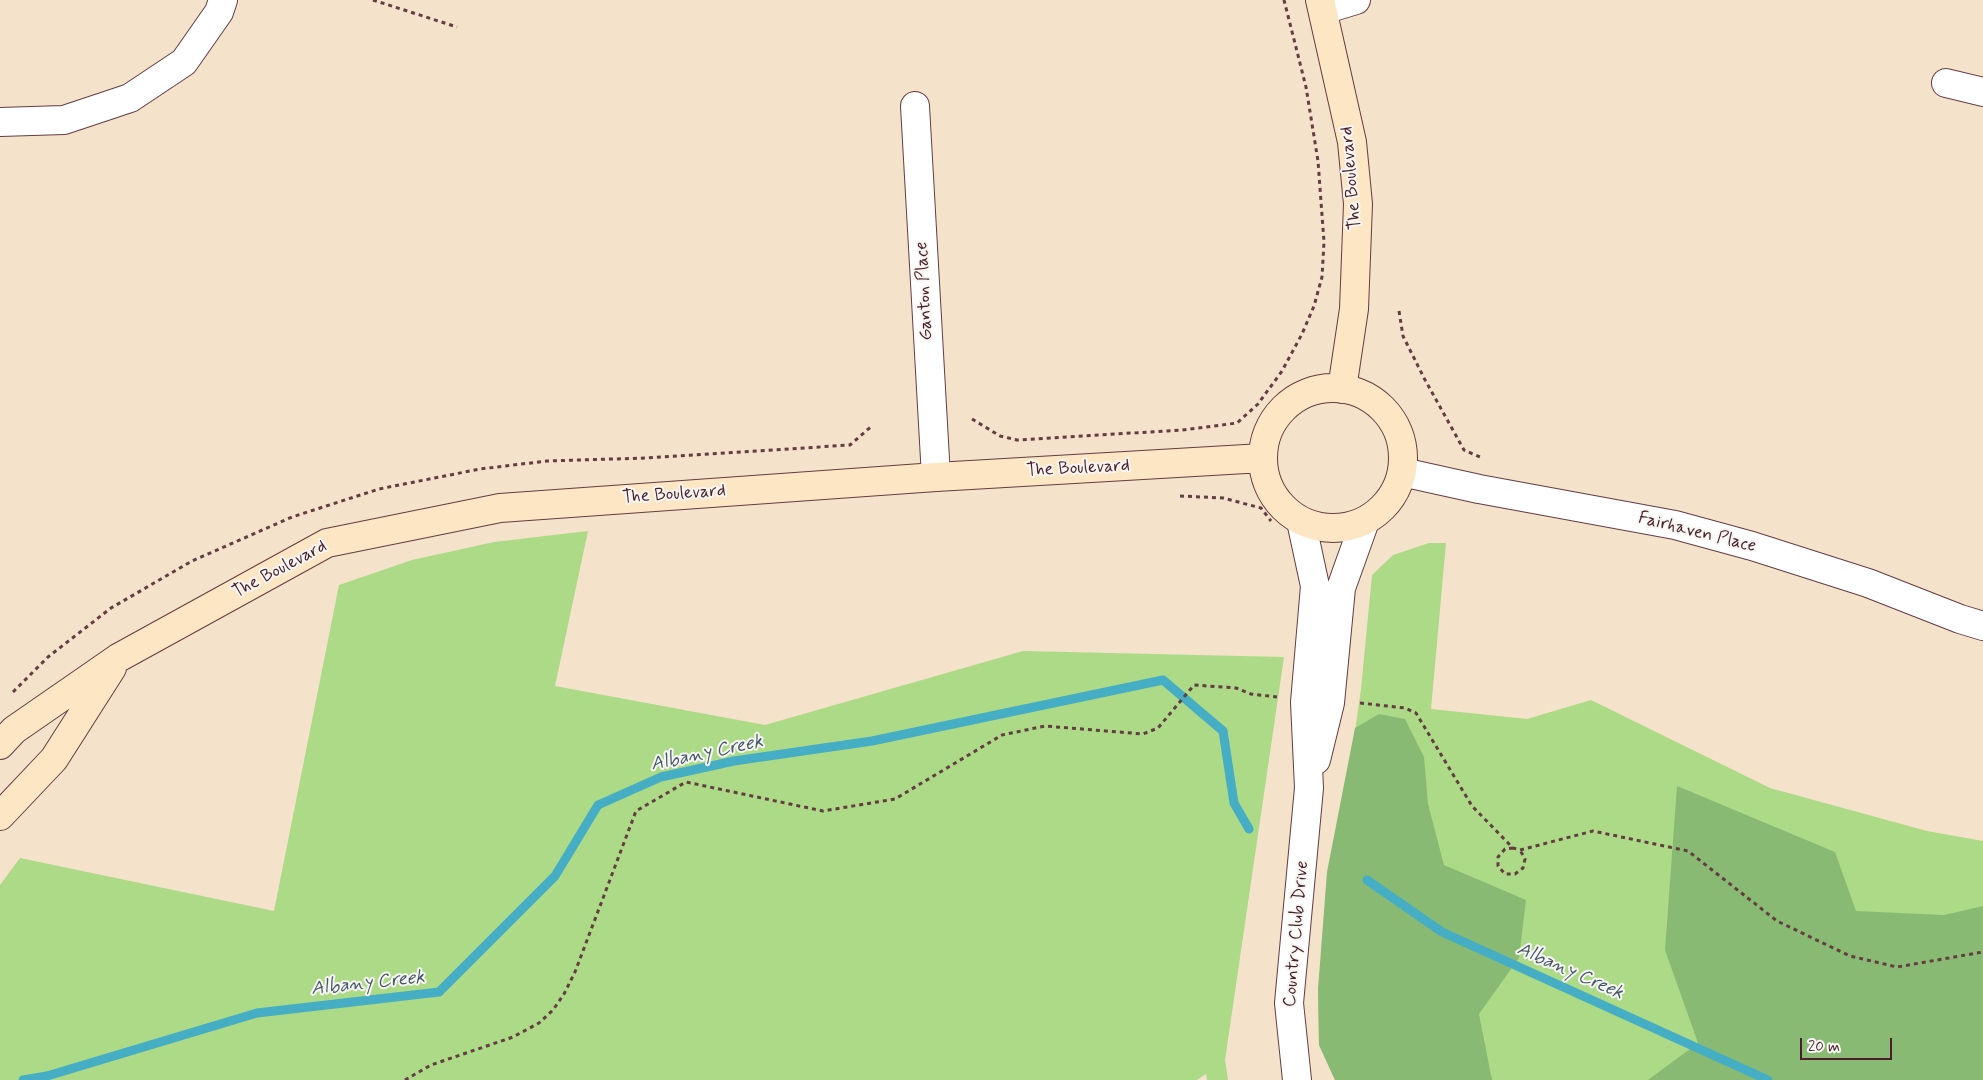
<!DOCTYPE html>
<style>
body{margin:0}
#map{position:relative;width:1983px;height:1080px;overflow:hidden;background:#f4e2ca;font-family:Mynerve,sans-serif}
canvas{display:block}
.scale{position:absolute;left:1800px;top:1038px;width:92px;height:22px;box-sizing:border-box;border:2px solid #4a1f2b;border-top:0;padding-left:6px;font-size:15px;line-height:18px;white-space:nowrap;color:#4a1f2b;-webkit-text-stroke:4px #f6f6f2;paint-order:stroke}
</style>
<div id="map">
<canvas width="1983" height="1080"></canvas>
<div class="scale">20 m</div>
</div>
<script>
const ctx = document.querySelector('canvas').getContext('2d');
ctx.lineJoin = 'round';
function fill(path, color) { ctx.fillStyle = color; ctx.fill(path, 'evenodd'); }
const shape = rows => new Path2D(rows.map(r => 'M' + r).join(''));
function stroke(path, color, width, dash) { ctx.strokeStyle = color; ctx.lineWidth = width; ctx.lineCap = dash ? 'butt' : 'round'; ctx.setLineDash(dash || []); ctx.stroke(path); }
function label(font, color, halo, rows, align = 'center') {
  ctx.font = font + ' Mynerve,sans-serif'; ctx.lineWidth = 4; ctx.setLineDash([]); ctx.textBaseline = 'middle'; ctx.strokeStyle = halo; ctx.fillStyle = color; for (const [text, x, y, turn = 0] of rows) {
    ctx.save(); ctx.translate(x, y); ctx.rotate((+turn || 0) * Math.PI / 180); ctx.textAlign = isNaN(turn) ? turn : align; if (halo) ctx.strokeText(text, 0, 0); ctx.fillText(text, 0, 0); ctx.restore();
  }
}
fill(shape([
 [588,531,555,686,765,725,1023,651,1284,657,1225,1060,1228,1080,1207,1080,1206,1074,1197,1080,0,1080,0,885,20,858,274,911,339,585,412,560,494,542],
 [1429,543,1446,543,1431,709,1527,719,1591,700,1770,788,1927,831,1983,841,1983,1080,1335,1080,1319,1045,1318,989,1361,689,1372,575,1393,555]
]), '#acda87');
fill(shape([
 [1379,714,1405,719,1424,757,1428,804,1444,865,1526,900,1519,958,1479,1014,1492,1080,1335,1080,1319,1045,1318,989,1327,872,1355,728],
 [1677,786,1835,852,1856,911,1944,915,1983,906,1983,1080,1648,1080,1698,1043,1665,950]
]), '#89ba74');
stroke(shape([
 [1367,880,1442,932,1768,1080],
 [23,1080,47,1076,257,1013,439,992,555,876,598,805,661,777,734,761,872,741,1163,680,1223,731,1234,803,1249,829]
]), '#45adc4', 9);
const street = shape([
 [1323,10,1356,0],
 [1946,83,1983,92],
 [915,106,936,477],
 [0,122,64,120,130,98,184,62,219,12,223,0],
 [1402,472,1479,489,1675,525,1752,546,1868,583,1960,619,1983,626],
 [1316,760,1330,703,1341,588,1365,521],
 [1297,1080,1289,1003,1309,788,1305,702,1315,586,1301,521]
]);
const secondary = shape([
 [1320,0,1352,142,1358,204,1354,309,1342,389],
 '1263 458a70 70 0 1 1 140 0a70 70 0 1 1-140 0Z',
 [0,745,14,730,118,658,327,543,500,508,936,477,1263,458],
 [0,816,54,759,112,668]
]);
stroke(street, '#643c43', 30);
stroke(secondary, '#643c43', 30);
stroke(shape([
 [373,0,457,27],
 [1399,311,1403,336,1424,378,1464,450,1480,457],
 [972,419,1000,436,1017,440,1182,430,1237,423,1258,404,1282,371,1302,334,1314,306,1322,277,1324,242,1318,161,1306,87,1284,0],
 [1180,496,1223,498,1261,508,1271,521],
 [13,692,48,657,111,608,192,561,292,517,379,489,480,469,547,461,646,458,850,445,873,425],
 [1360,703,1405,708,1416,713,1472,806,1513,848,1520,850,1593,831,1688,851,1777,921,1850,956,1897,967,1983,952],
 [1513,848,1505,849,1498,857,1498,866,1505,874,1515,874,1523,868,1525,859,1520,850],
 [405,1080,431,1065,513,1037,539,1023,553,1010,564,994,575,972,636,811,686,782,823,811,895,799,1002,735,1045,726,1143,734,1158,728,1194,685,1236,688,1251,694,1277,697]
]), '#643c43', 3, [4, 4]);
stroke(street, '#fff', 28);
stroke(secondary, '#fce6c4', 28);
label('18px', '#4a1f2b', '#f6f6f2', [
 ["The Boulevard",1352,178,-95],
 ["Ganton Place",925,291,-93],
 ["The Boulevard",1078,469,-3],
 ["The Boulevard",674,495,-4],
 ["Fairhaven Place",1697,533,14],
 ["The Boulevard",280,570,-28],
 ["Country Club Drive",1297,934,-85]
]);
label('italic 19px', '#485868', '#f6f6f2', [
 ["Albany Creek",707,754,-12],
 ["Albany Creek",1570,972,24],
 ["Albany Creek",368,984,-6]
]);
</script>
